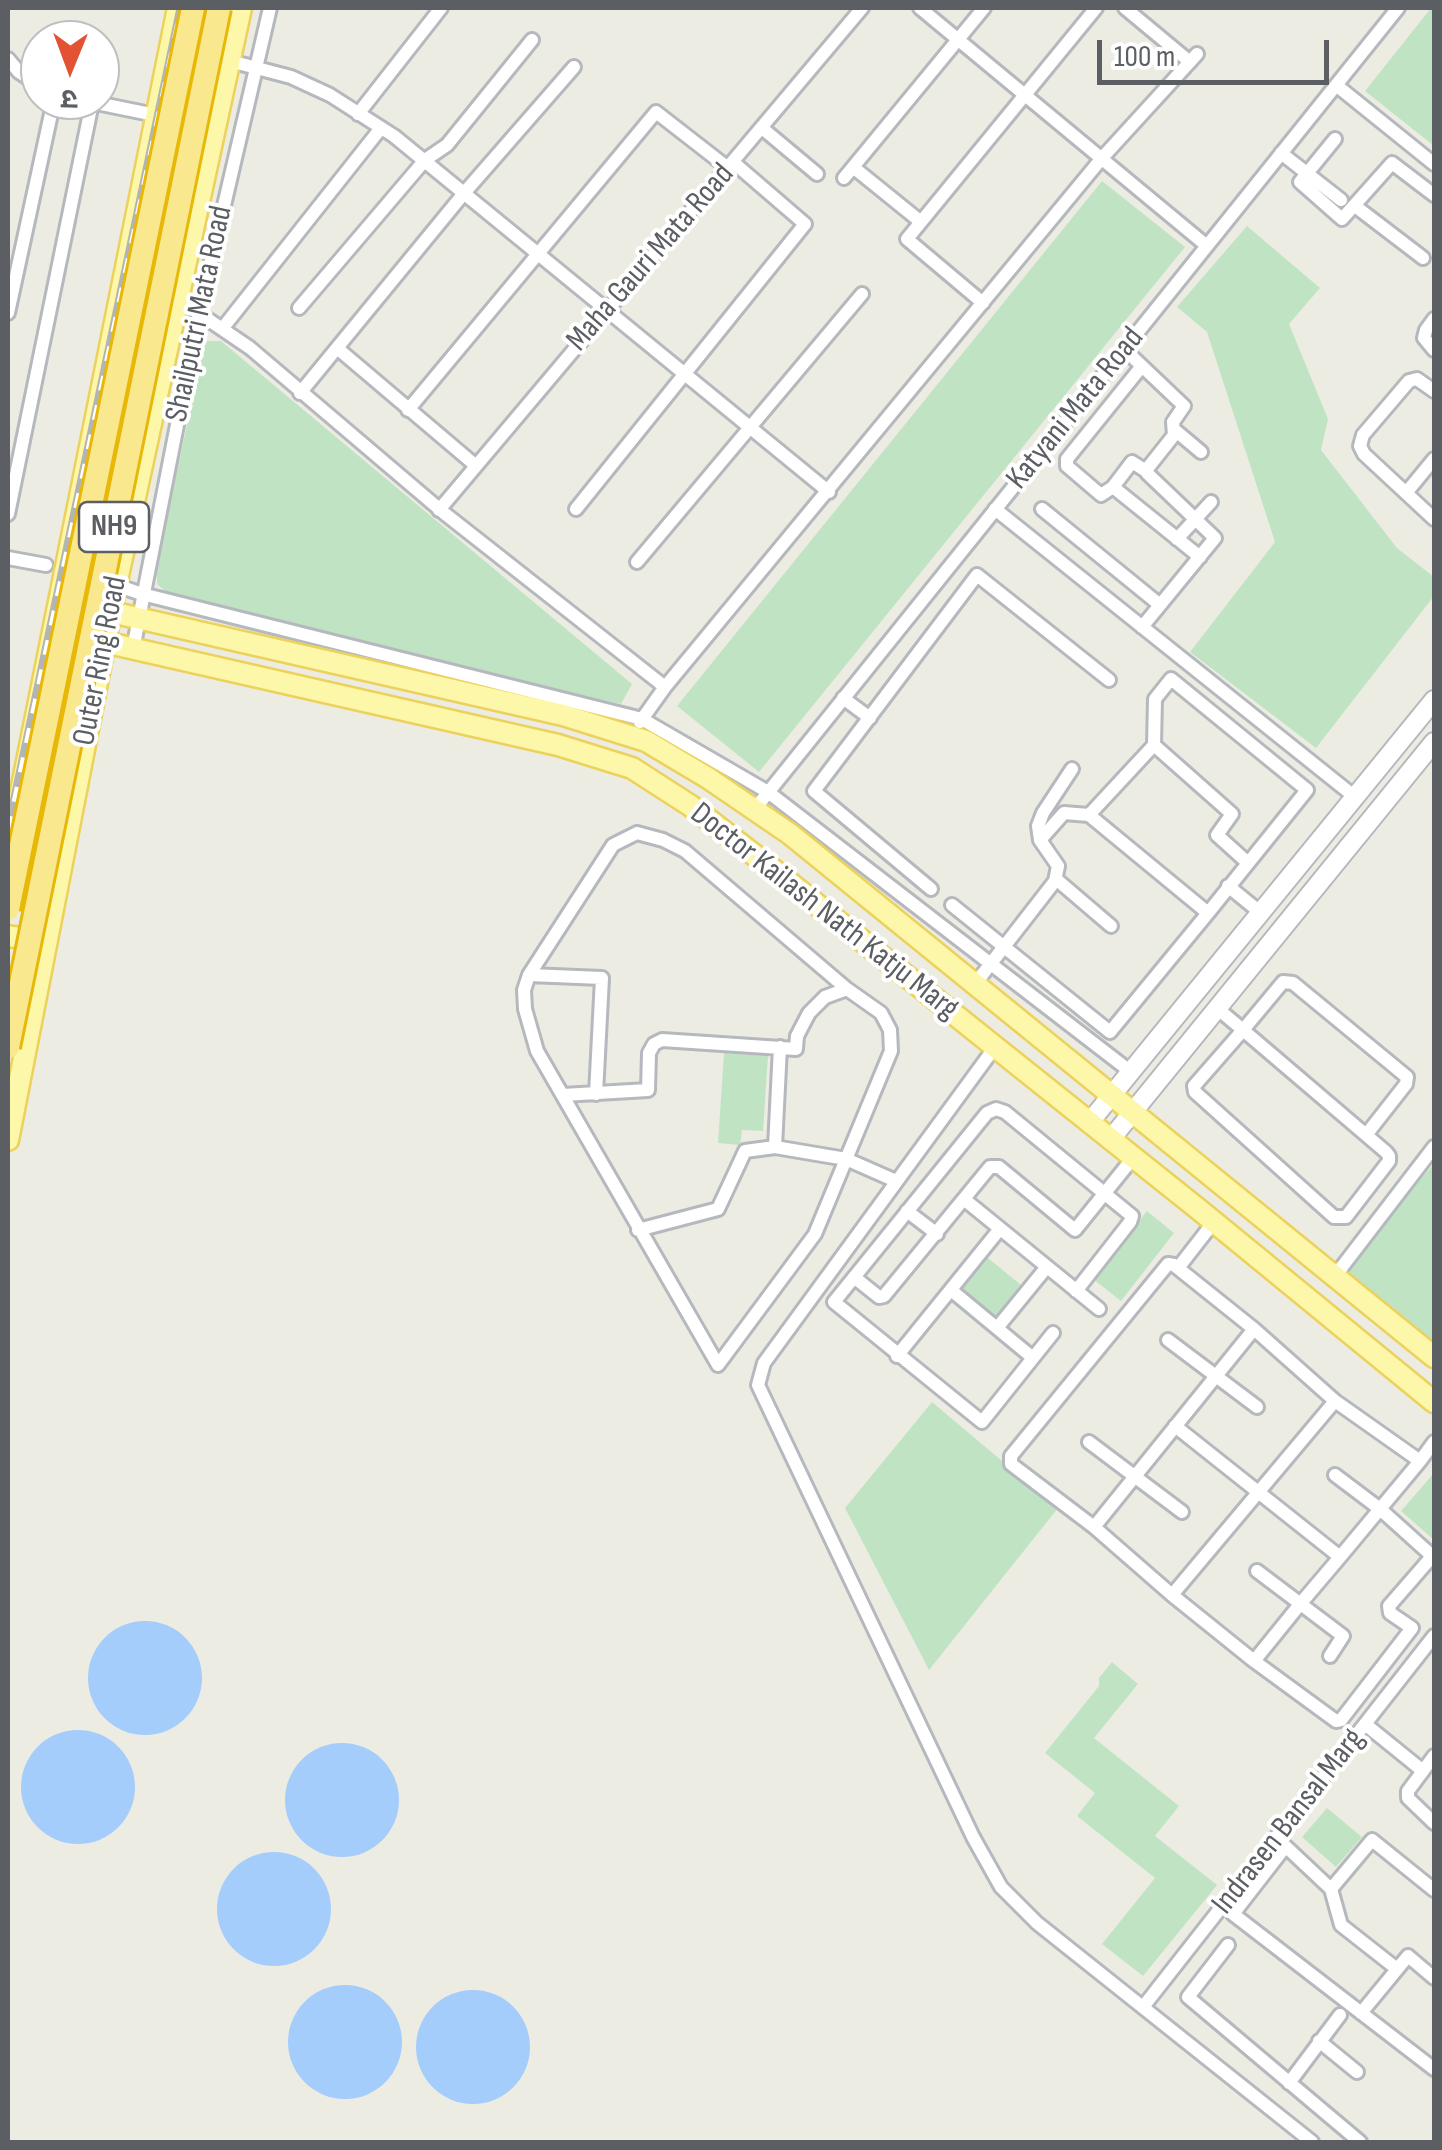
<!DOCTYPE html>
<meta charset="utf-8">
<style>
body{margin:0}
#map{position:relative;width:1442px;height:2150px;overflow:hidden;background:#edece3;font-family:"Sofia Sans Condensed","Noto Sans Devanagari",sans-serif}
canvas{display:block}
.frame{position:absolute;inset:0;border:10px solid #5b5e63;pointer-events:none}
.north{position:absolute;left:20px;top:20px;width:100px;height:100px;box-sizing:border-box;background:#fff;border:2px solid #bdbfc1;border-radius:50%;rotate:181deg;font-size:28px;font-weight:700;line-height:40px;text-align:center;color:#5b5e63}
.north::after{content:'';display:block;margin:auto;width:35px;height:45px;background:#e35233;clip-path:polygon(50% 0,100% 100%,50% 72%,0 100%)}
.scale{position:absolute;left:1097px;top:40px;width:232px;height:45px;box-sizing:border-box;border:5px solid #5b5e63;border-top:0;padding-left:12px;font-size:30px;line-height:35px;white-space:nowrap;color:#5b5e63;-webkit-text-stroke:8px #fff;paint-order:stroke}
</style>
<div id="map">
<canvas width="1442" height="2150"></canvas>
<div class="frame"></div>
<div class="north">उ</div>
<div class="scale">100 m</div>
</div>
<script>
const ctx = document.querySelector('canvas').getContext('2d');
ctx.lineJoin = 'round';
function fill(path, color) { ctx.fillStyle = color; ctx.fill(path, 'evenodd'); }
const shape = rows => new Path2D(rows.map(r => 'M' + r).join(''));
function stroke(path, color, width, dash) { ctx.strokeStyle = color; ctx.lineWidth = width; ctx.lineCap = dash ? 'butt' : 'round'; ctx.setLineDash(dash || []); ctx.stroke(path); }
function label(font, color, halo, rows, align = 'center') {
  ctx.font = font + ' "Sofia Sans Condensed",sans-serif'; ctx.lineWidth = 8; ctx.setLineDash([]); ctx.textBaseline = 'middle'; ctx.strokeStyle = halo; ctx.fillStyle = color; for (const [text, x, y, turn = 0] of rows) {
    ctx.save(); ctx.translate(x, y); ctx.rotate((+turn || 0) * Math.PI / 180); ctx.textAlign = isNaN(turn) ? turn : align; if (halo) ctx.strokeText(text, 0, 0); ctx.fillText(text, 0, 0); ctx.restore();
  }
}
fill(shape([
 [1431,8,1434,8,1434,146,1365,91],
 [1102,181,1185,247,759,772,677,706],
 [1247,226,1320,288,1289,324,1328,419,1321,450,1397,548,1434,577,1434,596,1316,748,1190,652,1275,542,1207,332,1177,307],
 [205,341,221,341,632,684,621,704,181,605,157,584,157,564],
 [724,1053,768,1056,763,1131,742,1130,740,1145,718,1143],
 [1434,1164,1434,1357,1335,1275],
 [1147,1211,1174,1233,1121,1301,1093,1279],
 [983,1254,1021,1285,993,1320,954,1289],
 [932,1402,1058,1508,929,1670,845,1508],
 [1434,1473,1434,1540,1401,1511],
 [1112,1662,1138,1684,1094,1738,1179,1806,1155,1836,1217,1885,1143,1976,1102,1944,1155,1878,1077,1816,1095,1793,1045,1753,1099,1686,1099,1678],
 [1327,1808,1362,1837,1336,1867,1302,1837]
]), '#c0e4c3');
fill(shape([
 '88 1678a57 57 0 1 1 114 0a57 57 0 1 1-114 0Z',
 '21 1787a57 57 0 1 1 114 0a57 57 0 1 1-114 0Z',
 '285 1800a57 57 0 1 1 114 0a57 57 0 1 1-114 0Z',
 '217 1909a57 57 0 1 1 114 0a57 57 0 1 1-114 0Z',
 '288 2042a57 57 0 1 1 114 0a57 57 0 1 1-114 0Z',
 '416 2047a57 57 0 1 1 114 0a57 57 0 1 1-114 0Z'
]), '#a4cdfc');
const street = shape([
 [920,8,1207,246],
 [1125,8,1190,62],
 [8,59,19,72,40,86],
 [230,61,291,77,330,95,394,136,829,492],
 [1336,85,1434,164],
 [82,100,155,115],
 [358,114,441,8],
 [762,128,817,174],
 [1335,139,1300,182,1342,219,1392,163,1434,195],
 [1281,153,1341,200],
 [853,167,921,222],
 [844,178,984,8],
 [1355,206,1423,258],
 [178,299,250,348,444,513,665,687],
 [983,303,907,239,1096,8],
 [299,308,425,160,447,145,532,40],
 [8,313,54,100],
 [1434,319,1426,330,1424,338,1434,350],
 [222,329,381,128],
 [337,348,475,465],
 [1124,349,1184,406,1173,422,1174,435,1147,469,1147,473,1215,538,1142,627],
 [1142,366,1067,459,1067,466,1101,495,1113,487,1200,557],
 [1434,391,1417,379,1409,381,1363,435,1360,446,1364,454,1434,519],
 [300,393,465,192,574,67],
 [408,410,656,112,728,168],
 [1176,431,1201,452],
 [1113,487,1132,462,1146,471],
 [1406,493,1434,459],
 [576,509,805,224,733,162],
 [995,509,1355,797],
 [1042,509,1160,605],
 [439,510,862,8],
 [8,514,92,103],
 [1177,539,1211,502],
 [8,558,46,565],
 [637,562,862,294],
 [116,585,142,594,642,719,768,792,1131,1072],
 [133,649,199,313,270,8],
 [843,698,870,718],
 [640,722,665,687,1102,158,1197,54],
 [1154,745,1232,814,1217,835,1248,863],
 [754,810,1398,8],
 [1089,815,1154,745,1155,699,1171,679,1307,790,1208,913],
 [637,833,663,840,685,851,847,989,881,1013,890,1030,891,1051,815,1234,718,1365,537,1051,525,1009,524,990,529,975,613,845,637,833],
 [1056,879,1111,926],
 [1228,886,1261,913],
 [931,889,814,791,977,575,1109,680],
 [952,905,1110,1032,1208,913,1089,815,1064,813,1040,840],
 [529,975,602,978,596,1094],
 [975,984,1055,881,1058,866,1040,840,1038,826,1043,813,1072,769],
 [1218,1009,1243,1030,1386,1152,1389,1156,1389,1161,1346,1217,1334,1217,1195,1092,1194,1086,1243,1030,1283,982,1293,983,1407,1077,1406,1084,1366,1135],
 [780,1047,775,1147,846,1159,896,1181],
 [995,1047,764,1363,758,1385,973,1837,1001,1887,1037,1923,1312,2142],
 [563,1095,648,1090,649,1053,654,1044,662,1040,796,1049,797,1036,809,1013,825,997,847,989],
 [965,1200,1099,1309],
 [907,1211,937,1234],
 [638,1230,718,1209,745,1151,775,1147],
 [1178,1268,1213,1223],
 [1335,1276,1434,1147],
 [854,1277,879,1297,884,1296,990,1167,999,1167,1075,1230,1133,1158],
 [951,1290,1033,1358,982,1422,834,1302,987,1113,996,1109,1005,1112,1132,1216,1130,1222,1076,1291],
 [997,1328,1046,1268],
 [1168,1340,1257,1407],
 [897,1356,999,1230],
 [1033,1358,1053,1333],
 [1175,1426,1340,1557],
 [1089,1442,1182,1512],
 [1420,1461,1434,1442],
 [1094,1527,1254,1329],
 [1257,1571,1343,1636,1330,1656],
 [1172,1595,1335,1401],
 [1254,1661,1301,1603,1340,1557,1420,1461,1335,1401,1254,1329,1174,1265,1168,1264,1011,1456,1011,1464,1094,1527,1172,1595,1254,1661,1336,1721,1341,1720,1412,1628,1390,1613,1389,1606,1429,1560,1430,1554,1380,1509,1335,1475],
 [1365,1724,1423,1771],
 [1434,1756,1408,1791,1408,1798,1434,1823],
 [1281,1842,1331,1889,1341,1925,1397,1969],
 [1285,1847,1233,1914,1434,2069],
 [1331,1889,1372,1840,1434,1890],
 [1228,1945,1188,1997,1360,2142],
 [1143,2007,1434,1636],
 [1361,2013,1408,1956,1434,1978],
 [1319,2041,1357,2072],
 [1289,2083,1340,2015]
]);
const secondary = shape([
 [1089,1123,1434,700],
 [1110,1140,1434,742]
]);
const primary = shape([
 [111,612,563,715,646,741,708,778,790,834,1434,1357],
 [104,642,558,745,632,768,691,806,766,864,1197,1208,1434,1402],
 [8,856,178,8],
 [8,936,45,942],
 [8,1140,116,585,241,8]
]);
stroke(street, '#b5b8bd', 18);
stroke(secondary, '#b6b8be', 22);
stroke(primary, '#ecd25c', 25);
stroke(street, '#fff', 12);
stroke(secondary, '#fff', 18);
stroke(primary, '#fcf7a9', 20);
const rail = shape([
 [8,831,181,8]
]);
stroke(rail, '#b3b4b4', 9);
stroke(rail, '#fff', 5, [15]);
const highwayBridge = shape([
 [8,909,193,8],
 [8,1047,219,8]
]);
stroke(highwayBridge, '#e8b808', 28, []);
stroke(highwayBridge, '#f9e88e', 22);
for (const [x, y, w] of [
 [114,527,70]
]) { const box = new Path2D(); box.roundRect(x - w / 2, y - 25, w, 50, 8); ctx.fillStyle = '#fff'; ctx.fill(box); stroke(box, '#5b5e63', 2.5); }
label('bold 30px', '#5b5e63', null, [
 ["NH9",114,527]
]);
label('32px', '#5b5e63', '#fff', [
 ["Maha Gauri Mata Road",651,258,-49],
 ["Shailputri Mata Road",200,314,-78],
 ["Katyani Mata Road",1076,409,-51],
 ["Outer Ring Road",101,661,-79],
 ["Doctor Kailash Nath Katju Marg",824,912,38],
 ["Indrasen Bansal Marg",1289,1822,-52]
]);
</script>
